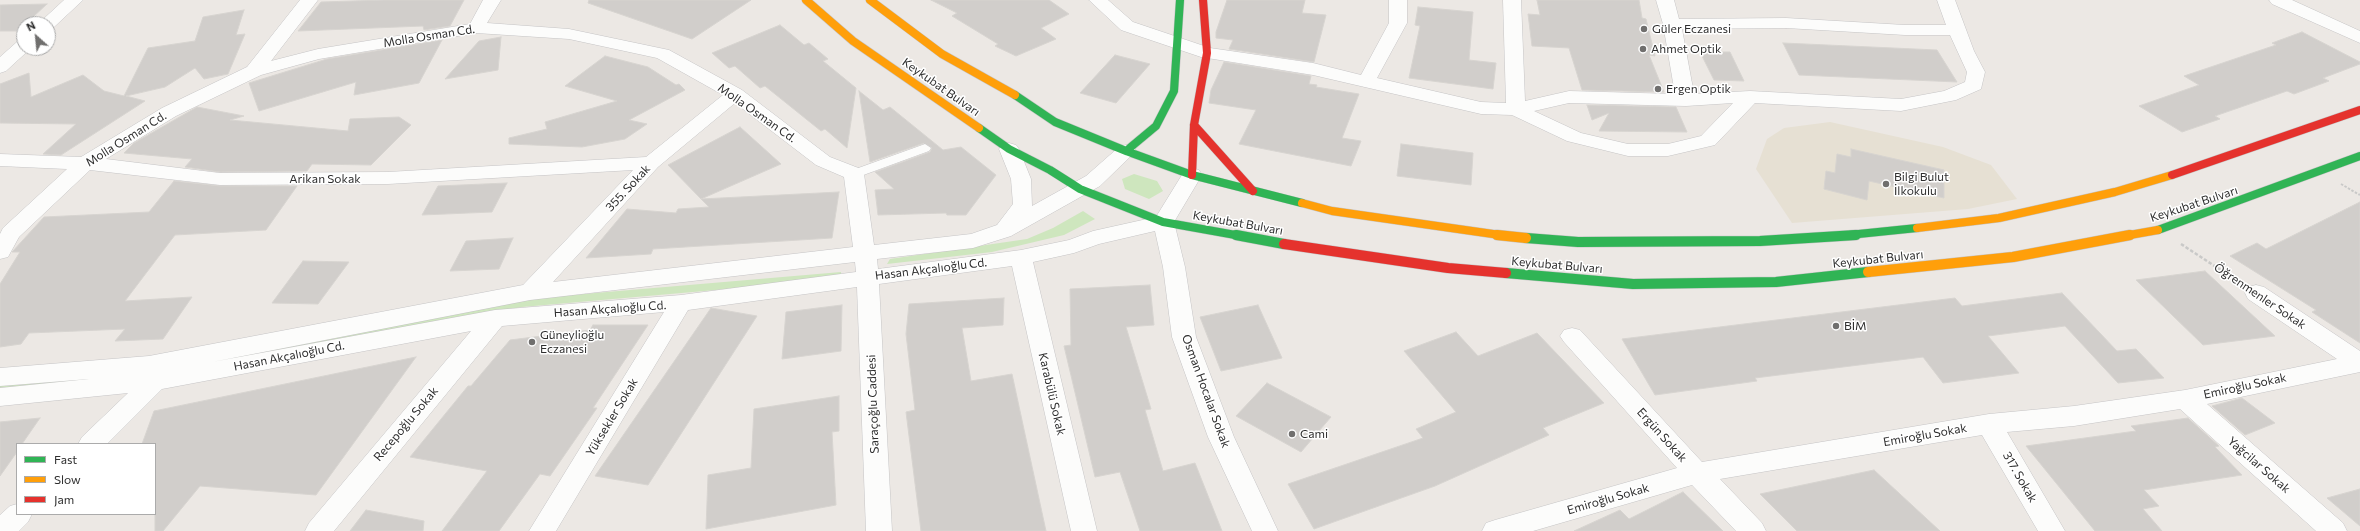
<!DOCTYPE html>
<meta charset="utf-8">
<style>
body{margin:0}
#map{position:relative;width:2360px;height:531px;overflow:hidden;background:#ece8e4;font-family:Commissioner,sans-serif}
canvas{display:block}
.legend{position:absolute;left:16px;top:443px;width:140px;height:72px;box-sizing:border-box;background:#fff;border:1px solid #ababab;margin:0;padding:5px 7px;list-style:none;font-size:12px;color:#2e2e2e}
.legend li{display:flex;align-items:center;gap:8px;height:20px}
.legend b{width:20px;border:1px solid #ababab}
.north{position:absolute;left:16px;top:16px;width:40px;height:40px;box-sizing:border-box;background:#fff;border:1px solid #ababab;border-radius:50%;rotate:333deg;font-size:11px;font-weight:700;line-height:16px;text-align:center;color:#2e2e2e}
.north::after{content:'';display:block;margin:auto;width:14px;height:18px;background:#706f6e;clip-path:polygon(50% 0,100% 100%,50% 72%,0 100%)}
</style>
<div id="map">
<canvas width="2360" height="531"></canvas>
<ul class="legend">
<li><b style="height:5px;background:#30b455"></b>Fast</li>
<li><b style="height:5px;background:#ff9f0a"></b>Slow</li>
<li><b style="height:5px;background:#e5322d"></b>Jam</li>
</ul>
<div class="north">N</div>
</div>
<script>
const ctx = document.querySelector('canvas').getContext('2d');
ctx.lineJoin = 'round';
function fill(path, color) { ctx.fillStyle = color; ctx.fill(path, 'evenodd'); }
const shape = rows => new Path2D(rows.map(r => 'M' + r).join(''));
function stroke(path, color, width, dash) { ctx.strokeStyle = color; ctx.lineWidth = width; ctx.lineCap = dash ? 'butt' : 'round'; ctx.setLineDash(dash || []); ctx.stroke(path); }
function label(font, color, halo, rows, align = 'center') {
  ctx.font = font + ' Commissioner,sans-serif'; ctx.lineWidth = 3; ctx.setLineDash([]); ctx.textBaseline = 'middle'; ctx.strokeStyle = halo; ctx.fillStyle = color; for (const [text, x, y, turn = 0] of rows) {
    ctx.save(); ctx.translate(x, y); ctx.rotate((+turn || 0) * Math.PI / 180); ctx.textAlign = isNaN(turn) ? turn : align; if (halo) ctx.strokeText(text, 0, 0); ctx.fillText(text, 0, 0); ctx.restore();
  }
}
fill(shape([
 [1830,122,1943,147,1991,165,2017,199,1968,209,1792,223,1756,169,1767,139,1784,128]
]), '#e6e0d3');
fill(shape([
 [1134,174,1157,181,1163,191,1149,199,1125,189,1122,179],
 [1083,211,1095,219,1064,235,992,252,887,264,890,259,1027,239,1053,228],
 [841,272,841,279,522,307,160,374,0,389,0,383,525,299]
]), '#cee6be');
const building = shape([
 [384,0,464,0,450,26,424,30,423,26,298,31,321,2,384,0],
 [589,0,751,0,692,39,588,3,589,0],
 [931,0,1049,0,1069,14,1041,28,1056,39,1016,56,995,46,998,44,952,16,957,13,931,0],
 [1227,0,1305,0,1302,13,1326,15,1314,62,1229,49,1233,40,1216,38,1216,32,1227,0],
 [1537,0,1639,0,1642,18,1646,19,1655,56,1649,55,1664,92,1582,90,1569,48,1532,46,1528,14,1540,15,1537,0],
 [47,4,18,31,0,31,0,5,47,4],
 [1418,7,1473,12,1469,60,1496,63,1493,89,1409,78,1420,26,1415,25,1418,7],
 [244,10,236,35,245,34,228,74,204,79,195,68,165,87,126,96,145,101,61,155,43,154,76,124,0,123,0,84,29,73,31,97,83,75,104,91,124,96,148,48,195,41,203,17,244,10],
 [780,25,804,45,809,43,828,59,823,61,856,88,847,148,825,129,821,131,765,86,760,88,735,66,729,68,712,53,780,25],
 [2302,32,2360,62,2360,64,2323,78,2329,81,2294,94,2287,91,2215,116,2220,119,2182,132,2139,106,2199,85,2184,76,2276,45,2272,43,2302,32],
 [501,37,498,70,445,79,479,41,501,37],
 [442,40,419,83,354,95,356,82,259,111,249,83,327,59,442,40],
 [1783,43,1937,50,1957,82,1799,75,1783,43],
 [1700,52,1730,52,1744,81,1714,80,1700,52],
 [1115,55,1150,64,1116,103,1080,93,1115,55],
 [605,56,648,67,676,85,679,84,685,90,629,120,647,124,625,139,582,147,509,144,509,138,547,129,545,122,617,101,565,86,605,56],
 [1224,62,1311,76,1309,84,1317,85,1316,87,1359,94,1342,138,1361,141,1351,166,1239,144,1256,110,1209,103,1211,90,1224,62],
 [859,91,883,110,890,107,943,150,961,147,996,175,966,215,947,215,946,213,878,215,875,190,894,189,875,172,930,152,932,148,924,143,870,162,859,91],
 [1587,105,1676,107,1687,132,1599,131,1609,113,1592,120,1587,105],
 [197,107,244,116,230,120,348,131,350,119,399,117,411,125,371,165,312,164,307,171,220,172,185,167,192,159,124,153,134,143,197,107],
 [740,127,781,164,701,199,668,165,740,127],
 [1401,144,1473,153,1471,185,1397,176,1401,144],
 [1851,149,1944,170,1944,198,1869,181,1867,200,1824,189,1826,171,1835,173,1837,154,1851,157,1851,149],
 [174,181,220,186,297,186,266,230,175,235,125,301,192,297,163,339,115,341,125,329,29,333,21,344,0,347,0,284,20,252,12,252,44,217,149,212,174,181],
 [507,183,492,212,422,215,438,186,507,183],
 [839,192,832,238,653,249,651,254,586,258,627,209,676,213,678,209,709,207,701,199,839,192],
 [2360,202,2360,343,2312,312,2316,310,2230,256,2257,243,2266,249,2360,202],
 [513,238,499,269,450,271,466,241,513,238],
 [303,261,349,262,318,304,272,303,303,261],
 [2205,271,2275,336,2203,345,2136,280,2205,271],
 [1150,285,1154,325,1126,327,1151,409,1145,410,1163,471,1195,463,1222,531,1140,531,1120,472,1095,477,1064,346,1071,345,1070,289,1150,285],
 [2062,293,2117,351,2136,349,2164,378,2118,383,2065,326,1988,336,2019,373,1943,383,1923,357,1755,378,1757,381,1655,395,1622,339,1955,298,1962,306,2062,293],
 [1004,298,1003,325,962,328,971,381,1012,374,1046,531,921,531,906,412,915,410,906,334,909,304,1004,298],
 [842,305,841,351,782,359,786,312,842,305],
 [1258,305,1282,358,1221,371,1200,317,1258,305],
 [711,308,757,316,648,485,595,476,711,308],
 [593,325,648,325,593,408,597,408,550,476,540,474,499,531,442,531,487,471,410,457,468,386,471,386,510,340,590,330,593,325],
 [1456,332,1478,356,1537,333,1604,403,1543,428,1549,435,1435,486,1314,529,1288,484,1423,438,1416,429,1456,412,1404,351,1456,332],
 [416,357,316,495,200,486,163,531,155,531,155,444,142,444,154,411,416,357],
 [1267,383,1331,417,1301,452,1236,416,1267,383],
 [839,396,839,431,832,432,836,505,706,529,708,475,751,468,754,409,839,396],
 [2242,398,2275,423,2245,435,2212,406,2242,398],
 [40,418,22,444,17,444,17,452,0,476,0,422,40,418],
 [2188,418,2219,446,2215,447,2242,475,2144,490,2159,506,2143,509,2162,531,2095,531,2026,446,2136,431,2131,426,2188,418],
 [1874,470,1940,531,1797,531,1760,494,1874,470],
 [2360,489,2360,526,2327,498,2360,489],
 [1683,492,1723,531,1574,531,1620,510,1629,519,1683,492],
 [366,510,424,521,423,531,350,531,366,510]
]);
fill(building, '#d1cecb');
stroke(building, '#d7d4d0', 1);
const lane = shape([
 [925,144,931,148,929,151,858,177,854,178,848,174,850,171,925,144]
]);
const street = shape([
 [64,0,83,0,53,28,48,29,48,24,38,24,64,0],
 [300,0,318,0,271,61,318,49,470,24,483,0,501,0,487,23,569,29,669,50,742,90,830,157,861,169,864,174,874,245,971,234,997,225,1013,204,1011,179,999,149,1002,145,1009,143,1016,145,1019,149,1031,179,1032,206,1086,176,1119,147,1126,145,1133,147,1136,151,1100,186,1011,236,973,248,877,259,878,269,1021,250,1069,240,1093,231,1156,217,1185,170,1192,169,1199,170,1202,175,1174,222,1185,267,1196,337,1234,437,1278,531,1252,531,1208,437,1172,337,1163,267,1155,231,1099,244,1074,253,1033,262,1097,531,1071,531,1012,266,879,284,892,531,866,531,857,287,688,310,556,531,529,531,664,312,502,326,334,531,305,531,309,523,471,331,162,389,107,444,78,444,82,437,128,393,0,406,0,388,89,379,0,386,0,368,149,356,523,285,633,170,388,184,220,185,90,170,19,237,8,257,0,259,0,234,3,228,67,169,0,166,0,154,81,157,162,108,247,67,300,0],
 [476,33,569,39,657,58,723,95,646,157,388,172,220,173,106,159,176,116,261,75,319,59,476,33],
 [735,103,816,165,844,177,853,247,553,282,658,167,735,103],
 [855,262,856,272,681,295,495,310,212,362,530,300,855,262],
 [1089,0,1108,0,1133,22,1210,48,1313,63,1361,75,1389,23,1389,0,1407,0,1407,23,1377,78,1481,102,1506,103,1503,0,1521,0,1525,101,1569,91,1675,94,1663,24,1656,0,1674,0,1679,19,1786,18,1905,25,1946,25,1937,0,1955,0,1974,51,1985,72,1981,89,1956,100,1901,111,1755,103,1715,145,1668,156,1628,156,1567,141,1512,115,1481,114,1313,75,1201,57,1121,30,1089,0],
 [1786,28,1905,35,1950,35,1967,72,1965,82,1944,91,1901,99,1750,91,1694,94,1682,29,1786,28],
 [1569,103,1686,106,1733,103,1701,136,1668,144,1628,144,1581,133,1534,111,1569,103],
 [2269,0,2292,0,2360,31,2360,43,2272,4,2269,0],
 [24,40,24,48,30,49,6,71,0,73,0,57,18,41,24,40],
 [2256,285,2264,287,2360,351,2360,372,2207,404,2343,523,2347,531,2316,531,2180,409,2074,426,2007,432,2065,531,2038,531,1982,435,1720,479,1762,523,1766,531,1736,531,1692,485,1533,531,1482,531,1486,523,1495,520,1677,468,1564,342,1560,336,1564,330,1572,328,1580,330,1702,462,1989,414,2074,406,2185,390,2337,359,2248,299,2245,293,2248,287,2256,285],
 [17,504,17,514,32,514,28,522,19,531,0,531,0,515,10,506,17,504]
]);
const fastFar1 = shape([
 [1015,95,1055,122,1126,151,1192,175,1302,203],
 [979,128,1009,149,1050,170,1080,189,1163,222,1241,236],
 [1126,151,1156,126,1174,91,1180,0],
 [2158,230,2360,156],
 [1839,236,1917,228]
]);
const fast = shape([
 [1236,235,1284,244],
 [1526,238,1578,242,1760,241,1856,235],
 [1506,273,1633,284,1776,282,1868,272]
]);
const slowFar1 = shape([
 [806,0,853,41,979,128],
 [870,0,942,54,1015,95],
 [1302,203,1332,211,1507,236],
 [1917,228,1999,218,2115,192,2172,175],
 [2124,236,2158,230]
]);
const slow = shape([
 [1497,235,1526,238],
 [1868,272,2013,257,2130,235]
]);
const jamFar1 = shape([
 [1194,125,1253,191],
 [1192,175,1194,125,1207,53,1203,0],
 [2172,175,2360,110]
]);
const jam = shape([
 [1284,244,1448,268,1506,273]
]);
stroke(lane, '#c5c4c5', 1);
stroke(street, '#c5c4c5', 1);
stroke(fastFar1, '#c5c4c5', 9);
stroke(fast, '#c5c4c5', 11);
stroke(slowFar1, '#c5c4c5', 9);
stroke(slow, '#c5c4c5', 11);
stroke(jamFar1, '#c5c4c5', 9);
stroke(jam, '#c5c4c5', 11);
stroke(shape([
 [2341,184,2360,195]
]), '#c9c9c8', 2, [2.5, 1.5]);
stroke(shape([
 [2181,244,2239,282]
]), '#c9c9c8', 2.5, [3.5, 2]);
fill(lane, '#fcfcfb');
fill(street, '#fcfcfb');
stroke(fastFar1, '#30b455', 8);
stroke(fast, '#30b455', 10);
stroke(slowFar1, '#ff9f0a', 8);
stroke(slow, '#ff9f0a', 10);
stroke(jamFar1, '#e5322d', 8);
stroke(jam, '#e5322d', 10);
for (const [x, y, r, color] of [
 [1644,29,4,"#706f6e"],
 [1643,49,4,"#706f6e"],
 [1658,89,4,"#706f6e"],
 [1886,184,4,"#706f6e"],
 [1836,326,4,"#706f6e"],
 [532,342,4,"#706f6e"],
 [1292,434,4,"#706f6e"]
]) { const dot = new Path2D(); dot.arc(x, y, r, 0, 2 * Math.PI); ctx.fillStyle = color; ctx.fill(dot); stroke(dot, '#fff', 1.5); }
label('12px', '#2e2e2e', '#fff', [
 ["Güler Eczanesi",1652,29],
 ["Ahmet Optik",1651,49],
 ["Ergen Optik",1666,89],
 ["Bilgi Bulut",1894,177],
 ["İlkokulu",1894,191],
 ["BİM",1844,326],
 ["Güneylioğlu",540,335],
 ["Eczanesi",540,349],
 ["Cami",1300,434]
], 'left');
label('12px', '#2e2e2e', '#fff', [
 ["Molla Osman Cd.",429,36,-9],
 ["Keykubat Bulvarı",941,87,35],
 ["Molla Osman Cd.",757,113,35],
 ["Molla Osman Cd.",126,139,-32],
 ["Arikan Sokak",325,179],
 ["355. Sokak",628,188,-47],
 ["Keykubat Bulvarı",2194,204,-18],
 ["Keykubat Bulvarı",1238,223,10],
 ["Keykubat Bulvarı",1878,259,-6],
 ["Keykubat Bulvarı",1557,265,5],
 ["Hasan Akçalıoğlu Cd.",931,269,-7],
 ["Öğrenmenler Sokak",2260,296,34],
 ["Hasan Akçalıoğlu Cd.",610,309,-4],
 ["Hasan Akçalıoğlu Cd.",289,356,-11],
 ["Emiroğlu Sokak",2245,386,-12],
 ["Osman Hocalar Sokak",1206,391,70],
 ["Karabülü Sokak",1052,394,77],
 ["Saraçoğlu Caddesi",873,404,-92],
 ["Yüksekler Sokak",612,417,-59],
 ["Recepoğlu Sokak",406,424,-50],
 ["Ergün Sokak",1662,435,48],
 ["Emiroğlu Sokak",1925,435,-10],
 ["Yağcilar Sokak",2259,465,41],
 ["317. Sokak",2020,477,60],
 ["Emiroğlu Sokak",1608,499,-16]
]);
</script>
